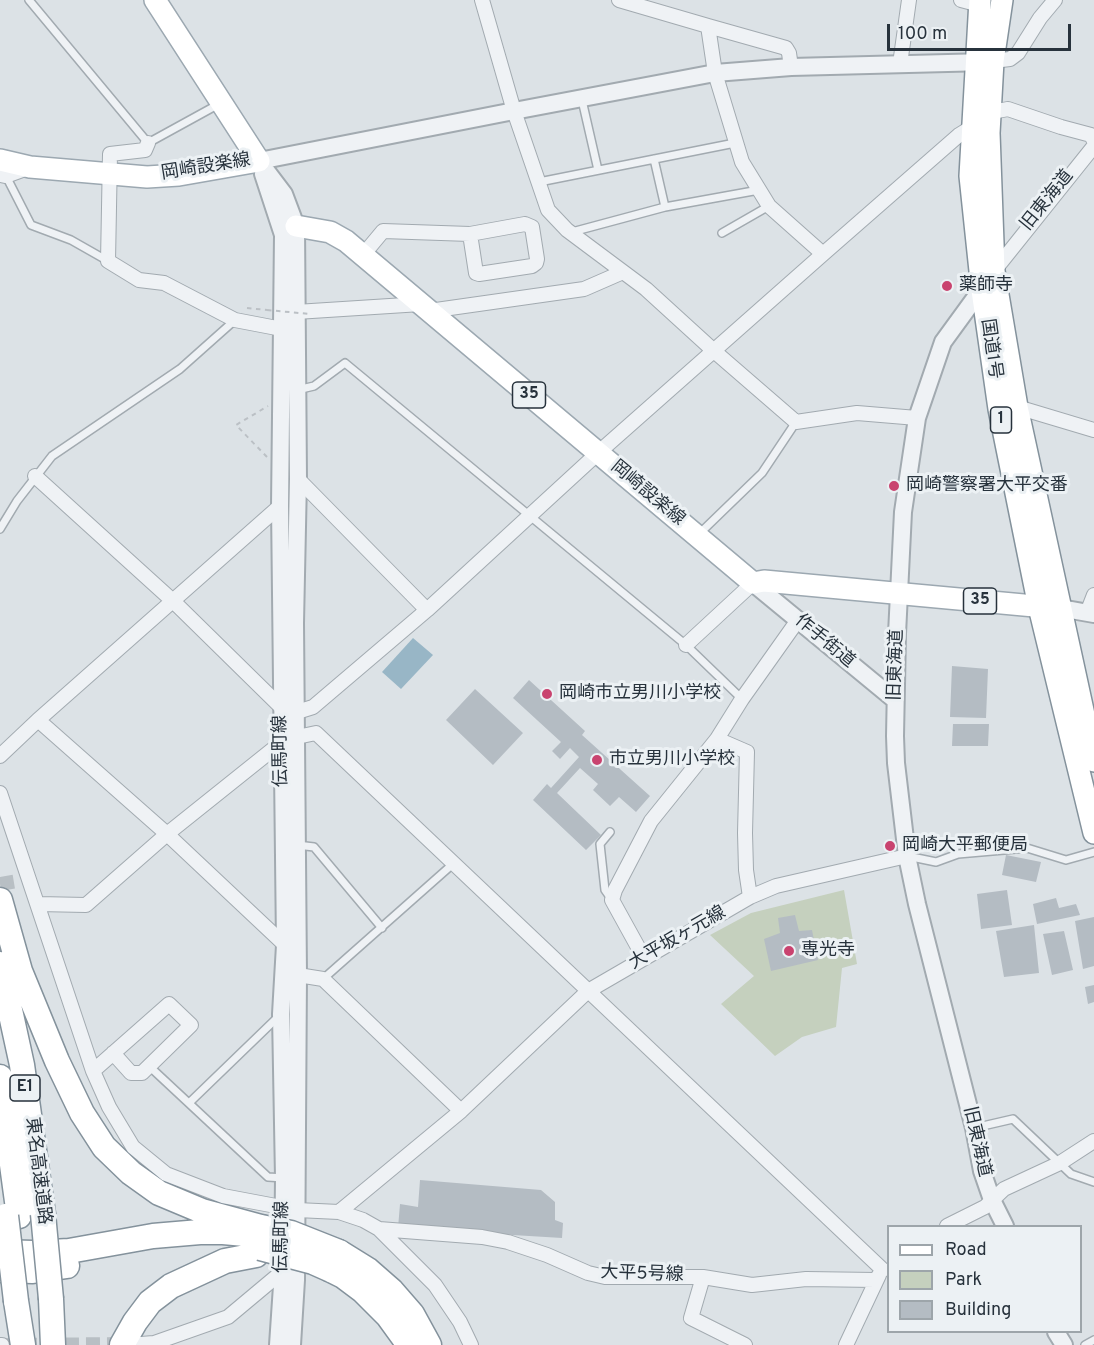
<!DOCTYPE html>
<meta charset="utf-8">
<style>
body{margin:0}
#map{position:relative;width:1094px;height:1345px;overflow:hidden;background:#dce2e6;font-family:Overpass,sans-serif}
canvas{display:block}
.legend{position:absolute;left:887px;top:1225px;width:195px;height:108px;box-sizing:border-box;background:#ecf1f4;border:2px solid #9da5aa;margin:0;padding:8px 10px;list-style:none;font-size:18px;color:#27323c}
.legend li{display:flex;align-items:center;gap:12px;height:30px}
.legend b{width:30px;border:2px solid #9da5aa}
.scale{position:absolute;left:887px;top:24px;width:184px;height:27px;box-sizing:border-box;border:3px solid #27323c;border-top:0;padding-left:8px;font-size:18px;line-height:21px;white-space:nowrap;color:#27323c;-webkit-text-stroke:4px #ecf1f4;paint-order:stroke}
</style>
<div id="map">
<canvas width="1094" height="1345"></canvas>
<ul class="legend">
<li><b style="height:8px;background:#fff"></b>Road</li>
<li><b style="height:16px;background:#c5d0be"></b>Park</li>
<li><b style="height:16px;background:#b4bcc3"></b>Building</li>
</ul>
<div class="scale">100 m</div>
</div>
<script>
const ctx = document.querySelector('canvas').getContext('2d');
ctx.lineJoin = 'round';
function fill(path, color) { ctx.fillStyle = color; ctx.fill(path, 'evenodd'); }
const shape = rows => new Path2D(rows.map(r => 'M' + r).join(''));
function stroke(path, color, width, dash) { ctx.strokeStyle = color; ctx.lineWidth = width; ctx.lineCap = dash ? 'butt' : 'round'; ctx.setLineDash(dash || []); ctx.stroke(path); }
function label(font, color, halo, rows, align = 'center') {
  ctx.font = font + ' Overpass,"Noto Sans JP",sans-serif'; ctx.lineWidth = 6; ctx.setLineDash([]); ctx.textBaseline = 'middle'; ctx.strokeStyle = halo; ctx.fillStyle = color; for (const [text, x, y, turn = 0] of rows) {
    ctx.save(); ctx.translate(x, y); ctx.rotate((+turn || 0) * Math.PI / 180); ctx.textAlign = isNaN(turn) ? turn : align; if (halo) ctx.strokeText(text, 0, 0); ctx.fillText(text, 0, 0); ctx.restore();
  }
}
fill(shape([
 [844,890,857,964,842,968,836,1027,802,1037,775,1056,721,1004,754,976,710,935,751,913]
]), '#c5d0be');
fill(shape([
 [413,638,433,655,401,689,382,672]
]), '#98b6c6');
fill(shape([
 [952,666,988,669,986,718,950,717],
 [529,680,585,731,582,735,650,796,636,812,619,797,610,806,593,790,598,784,580,768,557,793,601,835,586,850,533,800,547,784,551,788,579,757,570,748,560,759,552,751,561,742,513,698],
 [475,689,523,733,493,765,446,720],
 [953,724,989,724,988,746,952,746],
 [1006,855,1041,862,1036,882,1002,875],
 [1007,890,1012,925,981,929,977,894],
 [1056,898,1059,908,1076,904,1080,915,1037,924,1033,904],
 [795,915,799,931,812,930,818,960,771,971,764,939,780,933,778,918],
 [1094,917,1094,966,1083,969,1075,921],
 [1034,925,1039,973,1004,977,996,931],
 [1064,931,1073,970,1052,975,1043,934],
 [1094,985,1094,1002,1088,1004,1085,987],
 [420,1180,541,1190,555,1202,555,1220,563,1223,562,1238,398,1228,400,1204,418,1207]
]), '#b4bcc3');
stroke(shape([
 [0,884,18,881],
 [2,1345,127,1344]
]), '#b8bfc4', 14, [14, 7]);
const service = shape([
 [29,0,148,143,219,104],
 [582,100,598,170],
 [654,159,665,207],
 [6,176,31,225,71,240,108,261],
 [539,182,735,143],
 [572,232,665,207,759,190],
 [722,233,769,206],
 [297,390,314,386,345,363,686,645,742,699],
 [0,529,17,501,52,456,180,369,235,320],
 [699,534,762,473,796,422],
 [610,832,600,844,605,890,612,900],
 [297,845,314,847,382,928],
 [907,856,936,862,958,854,1027,848,1066,860,1094,852],
 [323,979,454,863],
 [149,1066,268,1177,284,1178],
 [189,1103,279,1016],
 [974,1128,1013,1119,1071,1174,1094,1182],
 [1085,1345,1094,1340]
]);
const minor = shape([
 [482,0,514,111,548,210,567,230,646,289,714,351,796,422,857,413,917,418],
 [619,0,708,26,715,73,742,162,769,206,823,254],
 [961,0,980,5],
 [708,26,786,48,789,53,791,67],
 [993,61,1010,59,1018,53,1040,18,1055,0],
 [900,64,909,0],
 [992,112,1008,109,1061,127,1091,135,1094,141],
 [148,143,145,150,110,154,108,261,139,280,164,283,235,320,282,329],
 [0,175,6,176,28,168],
 [363,255,383,231,470,234,525,224,532,227,537,259,536,263,532,266,479,274,476,273,470,234],
 [994,271,1094,146],
 [429,311,584,289,623,272],
 [296,312,421,304],
 [1017,407,1094,430],
 [35,476,174,602,281,707],
 [298,479,427,610],
 [1087,613,1094,595],
 [686,645,753,583],
 [297,712,313,707,427,610,598,453,823,254,959,135,972,127],
 [38,720,167,834,285,945],
 [297,737,316,733,883,1270],
 [0,756,38,720,280,506],
 [0,793,93,1071,109,1107,133,1147,166,1174,223,1196,297,1210,339,1212,363,1220,379,1229,435,1285,460,1322,471,1345],
 [750,897,746,870,745,833,747,752,717,739,742,699,798,620],
 [38,904,86,905,167,834,282,742],
 [644,958,612,900,615,890,651,821,717,739],
 [298,975,323,979,461,1111],
 [93,1071,169,1004,191,1025,142,1073,131,1073,113,1053],
 [339,1212,461,1111,588,991,750,897,776,886,907,856],
 [947,1226,985,1207,1004,1189,1060,1163,1094,1141],
 [379,1229,482,1237,508,1242,547,1255,588,1273,605,1277,703,1277,752,1285,806,1279,875,1280],
 [703,1277,691,1318,745,1345],
 [141,1344,154,1343,228,1317,283,1271],
 [0,1345,2,1345],
 [846,1345,879,1275]
]);
const tertiary = shape([
 [259,161,284,194,296,226,298,479,295,623,298,975,296,1280,292,1345],
 [259,161,514,111,715,73,791,67,987,62],
 [263,174,283,235,280,506,285,945,281,1014,284,1178,283,1271,278,1345],
 [986,283,943,342,917,418,903,512,897,634,895,736,896,763,907,856,917,904,974,1128,982,1171,992,1200,1005,1226],
 [753,583,895,700],
 [1060,608,1094,614],
 [1056,1332,1064,1345]
]);
const primary = shape([
 [0,160,30,167,147,177,179,175,259,161,155,0],
 [296,226,330,232,346,241,753,583,764,581,1056,608]
]);
const trunk = shape([
 [980,0,970,176,982,290,999,409,1039,607,1094,833],
 [1002,0,993,61,989,133,994,271,1017,407,1094,761]
]);
const motorway = shape([
 [0,900,20,971,57,1061,82,1113,104,1147,131,1173,159,1193,202,1211,261,1227],
 [0,964,22,1065,43,1214],
 [0,1077,19,1216],
 [0,1252,33,1253,69,1251,153,1236,200,1232,223,1232,245,1234],
 [339,1252,368,1270,392,1291,412,1314,429,1345],
 [0,1270,33,1271,67,1266],
 [331,1270,343,1276,363,1291,388,1316,409,1345],
 [51,1299,53,1345],
 [16,1301,23,1345],
 [122,1345,135,1322,150,1302,171,1286,225,1261,256,1255]
]);
stroke(service, '#a2aab0', 10);
stroke(minor, '#a2aab0', 16);
stroke(tertiary, '#a2aab0', 20);
stroke(primary, '#9ca8b1', 24);
stroke(trunk, '#84929c', 24);
stroke(motorway, '#84929c', 27);
stroke(shape([
 [247,308,267,310],
 [267,457,236,425,268,406]
]), '#bbc0c5', 2, [4.5, 4.5]);
stroke(service, '#eff2f5', 7);
stroke(minor, '#eff2f5', 14);
stroke(tertiary, '#eff2f5', 16);
stroke(primary, '#fff', 21);
stroke(trunk, '#fff', 21);
stroke(motorway, '#fff', 24);
const motorwayBridge = shape([
 [43,1214,51,1299],
 [6,1216,16,1301],
 [261,1227,291,1233,339,1252],
 [260,1248,313,1262,331,1270]
]);
stroke(motorwayBridge, '#84929c', 27, []);
stroke(shape([
 [267,310,310,314]
]), '#bbc0c5', 2, [4.5, 4.5]);
stroke(motorwayBridge, '#fff', 24);
for (const [x, y, r, color] of [
 [947,286,6,"#c9436f"],
 [894,486,6,"#c9436f"],
 [547,694,6,"#c9436f"],
 [597,760,6,"#c9436f"],
 [890,846,6,"#c9436f"],
 [789,951,6,"#c9436f"]
]) { const dot = new Path2D(); dot.arc(x, y, r, 0, 2 * Math.PI); ctx.fillStyle = color; ctx.fill(dot); stroke(dot, '#ecf1f4', 2); }
for (const [x, y, w] of [
 [529,395,33],
 [1001,420,21],
 [980,601,33],
 [25,1088,30]
]) { const box = new Path2D(); box.roundRect(x - w / 2, y - 13, w, 26, 4.5); ctx.fillStyle = '#ecf1f4'; ctx.fill(box); stroke(box, '#27323c', 1.5); }
label('bold 16px', '#27323c', null, [
 ["35",529,395],
 ["1",1001,420],
 ["35",980,601],
 ["E1",25,1088]
]);
label('18px', '#27323c', '#ecf1f4', [
 ["岡崎設楽線",206,168,-9],
 ["旧東海道",1048,201,-51],
 ["国道1号",990,349,82],
 ["岡崎設楽線",647,494,40],
 ["作手街道",824,642,40],
 ["旧東海道",897,665,-88],
 ["伝馬町線",282,751,-91],
 ["大平坂ヶ元線",678,939,-30],
 ["旧東海道",976,1142,77],
 ["東名高速道路",37,1171,83],
 ["伝馬町線",283,1237,-89],
 ["大平5号線",642,1275,2]
]);
label('18px', '#27323c', '#ecf1f4', [
 ["薬師寺",959,286],
 ["岡崎警察署大平交番",906,486],
 ["岡崎市立男川小学校",559,694],
 ["市立男川小学校",609,760],
 ["岡崎大平郵便局",902,846],
 ["専光寺",801,951]
], 'left');
</script>
